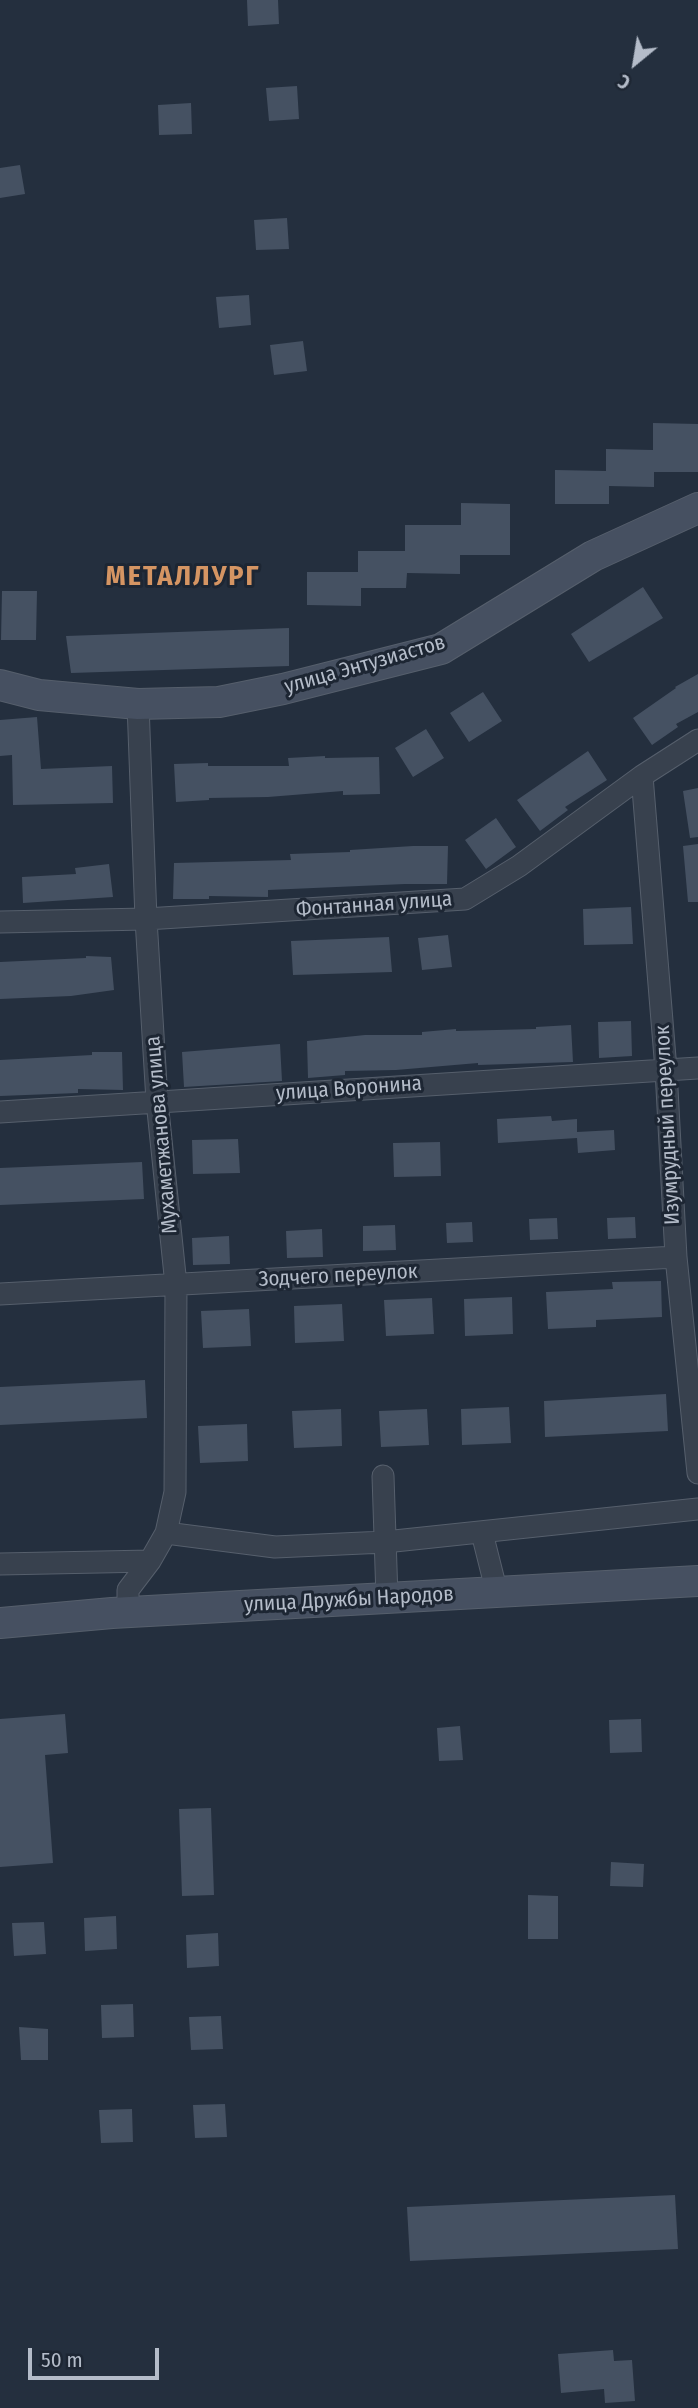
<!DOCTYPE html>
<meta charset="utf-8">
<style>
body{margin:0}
#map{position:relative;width:698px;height:2408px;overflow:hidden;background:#242f3e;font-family:"Fira Sans Condensed",sans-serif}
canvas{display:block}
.north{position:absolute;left:600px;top:28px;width:70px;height:70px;-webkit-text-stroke:5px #1d2633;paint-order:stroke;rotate:210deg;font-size:19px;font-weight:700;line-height:28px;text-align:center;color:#b4bcc9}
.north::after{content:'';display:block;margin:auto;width:24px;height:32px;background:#b4bcc9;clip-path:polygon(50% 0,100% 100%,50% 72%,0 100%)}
.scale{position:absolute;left:28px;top:2348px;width:131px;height:32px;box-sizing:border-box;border:4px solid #b4bcc9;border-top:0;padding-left:9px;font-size:21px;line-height:24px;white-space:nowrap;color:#b4bcc9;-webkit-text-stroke:5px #1d2633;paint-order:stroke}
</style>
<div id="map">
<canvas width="698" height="2408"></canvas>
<div class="north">С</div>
<div class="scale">50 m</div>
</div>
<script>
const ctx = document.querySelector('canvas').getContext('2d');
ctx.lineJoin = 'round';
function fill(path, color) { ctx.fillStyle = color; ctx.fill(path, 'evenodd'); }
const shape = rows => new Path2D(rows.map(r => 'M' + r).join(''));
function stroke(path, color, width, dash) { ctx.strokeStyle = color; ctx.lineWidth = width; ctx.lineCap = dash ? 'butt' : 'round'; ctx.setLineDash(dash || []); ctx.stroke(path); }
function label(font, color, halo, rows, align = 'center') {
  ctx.font = font + ' "Fira Sans Condensed",sans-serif'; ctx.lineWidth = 6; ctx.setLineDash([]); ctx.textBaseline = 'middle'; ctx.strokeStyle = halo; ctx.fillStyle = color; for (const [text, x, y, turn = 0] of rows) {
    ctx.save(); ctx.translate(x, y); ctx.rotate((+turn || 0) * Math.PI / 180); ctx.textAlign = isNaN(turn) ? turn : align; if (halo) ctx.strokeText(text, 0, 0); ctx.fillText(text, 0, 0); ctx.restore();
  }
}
fill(shape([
 [247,0,278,0,279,24,248,26],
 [297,86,299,119,269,121,266,88],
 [191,103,192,134,159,135,158,105],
 [20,165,25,194,0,198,0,168],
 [287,218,289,249,256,250,254,220],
 [249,295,251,325,219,328,216,297],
 [303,341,307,371,274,375,270,345],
 [653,423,698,424,698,472,654,472,654,487,609,486,609,504,555,504,555,470,606,471,606,449,653,450],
 [461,503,510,504,510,555,460,555,460,574,407,573,406,588,361,588,361,606,307,605,307,572,358,572,358,551,405,551,405,525,461,525],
 [643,587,663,618,589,662,571,634],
 [2,591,37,591,36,640,1,640],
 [289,628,289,666,71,673,66,636],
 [698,674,698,712,676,724,678,727,652,745,633,718,676,688,675,687],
 [483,692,502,721,469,742,450,713],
 [37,717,41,769,112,766,113,803,13,805,12,755,0,756,0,720],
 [426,729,444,758,413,777,395,748],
 [588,751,607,780,565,807,568,810,540,831,517,800],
 [325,756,325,758,379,757,380,794,343,795,343,791,268,797,209,798,209,800,176,802,174,764,208,763,208,766,289,766,288,758],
 [698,788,698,837,690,838,683,791],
 [496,818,516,847,486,869,465,840],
 [698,844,698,902,688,902,683,846],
 [413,846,448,846,447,884,405,884,268,890,268,897,209,896,209,899,173,899,174,863,291,860,290,854,350,852,350,850],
 [109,864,113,897,23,903,22,877,76,874,75,868],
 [631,907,633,944,584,945,583,909],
 [448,935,452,967,422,970,418,938],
 [389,937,392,972,293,975,291,941],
 [86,956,111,957,114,990,71,996,0,999,0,962,86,958],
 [631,1021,632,1056,599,1058,598,1022],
 [571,1025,573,1062,478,1065,478,1063,396,1070,345,1071,345,1075,308,1078,307,1041,365,1035,422,1035,422,1032,456,1029,456,1031,536,1029,536,1027],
 [280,1044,282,1081,184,1087,182,1052],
 [92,1052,122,1052,123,1090,78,1089,78,1093,0,1096,0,1060,92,1055],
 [551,1116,552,1121,577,1119,577,1132,614,1130,615,1150,578,1153,577,1138,498,1143,497,1119],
 [238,1139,240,1173,193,1174,192,1140],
 [440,1142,441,1176,394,1177,393,1143],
 [142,1162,144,1199,0,1205,0,1168],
 [635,1217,636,1238,608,1239,607,1218],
 [557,1218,558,1239,530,1240,529,1219],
 [472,1222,473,1242,447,1243,446,1223],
 [395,1225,396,1250,363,1251,363,1226],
 [322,1229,323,1257,287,1258,286,1231],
 [229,1236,230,1264,193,1265,192,1238],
 [661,1281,662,1317,596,1320,596,1327,548,1329,546,1292,613,1289,612,1282],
 [512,1297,513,1334,465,1336,464,1299],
 [432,1298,434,1334,386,1336,384,1300],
 [342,1304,344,1341,295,1343,294,1306],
 [249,1309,251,1346,203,1348,201,1311],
 [145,1380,147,1418,0,1425,0,1387],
 [666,1394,668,1431,545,1437,544,1401],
 [509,1407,511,1443,462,1445,461,1409],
 [341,1409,342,1446,294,1448,292,1411],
 [427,1409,429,1445,381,1447,379,1411],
 [247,1424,248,1461,200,1463,198,1426],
 [65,1714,68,1753,45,1755,53,1863,0,1867,0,1719],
 [641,1719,642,1752,610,1753,609,1720],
 [460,1726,463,1760,439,1761,437,1728],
 [211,1808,214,1895,182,1896,179,1809],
 [611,1862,644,1864,643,1887,610,1886],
 [528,1895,558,1896,558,1939,528,1939],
 [116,1916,117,1949,85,1951,84,1918],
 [44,1922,46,1954,14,1956,12,1923],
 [218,1933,219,1966,187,1968,186,1935],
 [133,2004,134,2037,102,2038,101,2005],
 [221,2016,223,2049,191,2050,189,2017],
 [19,2027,48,2029,48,2060,21,2060],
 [225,2104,227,2137,195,2138,193,2105],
 [132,2109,133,2142,101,2143,99,2110],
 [675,2195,678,2249,410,2261,407,2207],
 [613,2350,614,2361,632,2360,635,2401,605,2403,604,2389,561,2393,558,2354]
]), '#455162');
const street = shape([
 [642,776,666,1070,676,1257,698,1473],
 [0,922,146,919,465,899,519,866,642,776,698,740],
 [0,1112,698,1068],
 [0,1294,676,1257],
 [383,1476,387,1598],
 [166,1533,275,1547,385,1542,698,1509],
 [482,1533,497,1593],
 [0,1564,150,1561],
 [133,1612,128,1600,128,1590,150,1561,166,1533,175,1492,176,1285,157,1101,146,919,138,704]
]);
const secondary = shape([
 [0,685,39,695,138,704,219,702,283,689,441,649,593,556,698,508],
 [0,1623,112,1613,698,1581]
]);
stroke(street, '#565f6c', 23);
stroke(secondary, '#565f6c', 32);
stroke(street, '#38414e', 21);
stroke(secondary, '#465061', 30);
label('21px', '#b4bcc9', '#1d2633', [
 ["улица Энтузиастов",365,665,-16],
 ["Фонтанная улица",374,905,-4],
 ["улица Воронина",349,1089,-4],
 ["Изумрудный переулок",668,1125,-93],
 ["Мухаметжанова улица",162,1135,-95],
 ["Зодчего переулок",338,1276,-3],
 ["улица Дружбы Народов",349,1600,-3]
]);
ctx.letterSpacing = '2px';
label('bold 28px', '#d59563', '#1d2633', [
 ["МЕТАЛЛУРГ",183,577]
]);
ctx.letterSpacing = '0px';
</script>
